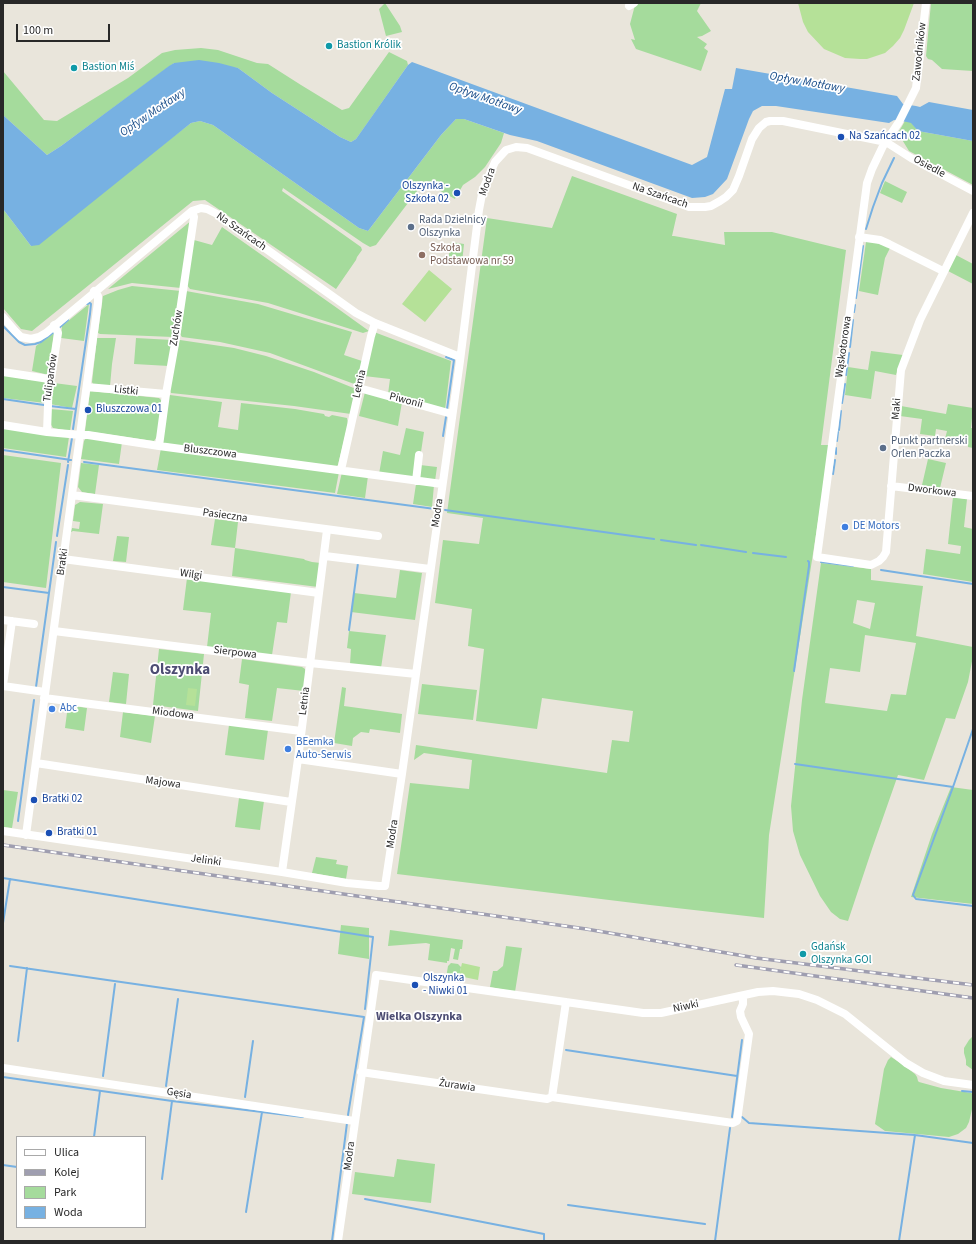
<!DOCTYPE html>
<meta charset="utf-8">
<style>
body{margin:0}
#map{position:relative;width:976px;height:1244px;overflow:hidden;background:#e9e5db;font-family:"Source Sans 3",sans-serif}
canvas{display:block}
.frame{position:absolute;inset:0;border:4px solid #282828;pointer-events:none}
.legend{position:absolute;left:16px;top:1136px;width:130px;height:92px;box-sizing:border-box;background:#fff;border:1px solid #a9a9a9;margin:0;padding:5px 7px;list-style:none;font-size:12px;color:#282828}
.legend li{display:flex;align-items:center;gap:8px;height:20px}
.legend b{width:20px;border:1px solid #a9a9a9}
.scale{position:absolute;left:16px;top:24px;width:94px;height:18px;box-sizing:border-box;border:2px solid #282828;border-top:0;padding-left:5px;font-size:12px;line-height:14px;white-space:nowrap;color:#282828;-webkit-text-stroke:3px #fff;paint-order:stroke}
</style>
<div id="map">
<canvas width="976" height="1244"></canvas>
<div class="frame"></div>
<ul class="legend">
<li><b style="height:5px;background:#fff"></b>Ulica</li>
<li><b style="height:5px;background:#9f9eb0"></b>Kolej</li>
<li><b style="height:11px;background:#a5db9c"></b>Park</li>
<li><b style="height:11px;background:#77b1e2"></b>Woda</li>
</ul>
<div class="scale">100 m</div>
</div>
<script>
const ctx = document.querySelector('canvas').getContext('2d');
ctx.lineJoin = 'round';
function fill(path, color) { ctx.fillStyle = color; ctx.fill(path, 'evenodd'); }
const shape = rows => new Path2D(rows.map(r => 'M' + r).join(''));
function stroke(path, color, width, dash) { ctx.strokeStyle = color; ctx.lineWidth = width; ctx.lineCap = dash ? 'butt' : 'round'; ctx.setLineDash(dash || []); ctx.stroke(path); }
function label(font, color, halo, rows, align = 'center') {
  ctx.font = font + ' "Source Sans 3",sans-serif'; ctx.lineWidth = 3.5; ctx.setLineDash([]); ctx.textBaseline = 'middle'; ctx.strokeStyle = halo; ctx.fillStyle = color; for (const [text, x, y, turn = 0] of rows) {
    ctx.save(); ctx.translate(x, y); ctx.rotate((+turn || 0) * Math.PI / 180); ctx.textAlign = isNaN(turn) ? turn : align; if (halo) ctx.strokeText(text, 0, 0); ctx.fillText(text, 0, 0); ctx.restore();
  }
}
fill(shape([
 [385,3,400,26,402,32,386,36,379,9],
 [639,3,701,3,697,11,711,31,702,36,697,37,707,44,704,48,708,51,701,71,636,49,631,39,635,40,630,24,635,5],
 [931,3,973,3,973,71,942,69,932,60,928,59,926,56],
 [201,48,218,50,257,63,268,64,301,85,342,110,349,108,389,52,407,61,408,65,366,125,356,139,351,142,340,137,272,93,238,68,174,63,61,146,47,155,3,115,3,71,44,120,57,121,128,78,162,53,175,50],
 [456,119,464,119,504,133,501,143,485,167,475,177,463,185,459,192,457,191,455,195,456,196,455,199,424,182,376,245,370,247,363,243,283,188,282,191,361,247,362,250,357,257,356,260,336,289,205,200,193,201,32,331,21,329,3,308,3,209,31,246,191,123,200,121,213,125,359,228,368,231,441,135],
 [905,121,911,122,918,131,973,141,973,185,909,151,898,133],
 [572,176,677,214,672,236,674,236,725,245,724,232,772,232,846,250,821,445,830,445,769,835,764,918,650,905,397,874,410,783,469,789,472,760,424,753,414,760,416,745,607,773,612,740,629,742,633,711,542,698,537,729,476,721,484,649,468,646,472,609,435,603,443,540,479,544,483,518,447,513,487,218,552,228],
 [885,181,907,192,902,203,880,193],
 [192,220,181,288,132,283,108,289],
 [222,227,337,308,369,331,363,333,268,303,190,289,186,284,194,240,212,245],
 [867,240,883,245,890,248,885,258,878,295,859,291,866,242],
 [451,242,464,244,462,263,448,261],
 [956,255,973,264,973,284,948,271],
 [132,286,181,291,173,337,100,334,98,333,103,296,118,290],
 [186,291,258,304,352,332,344,355,362,361,357,385,270,353,220,342,182,337,179,333],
 [89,304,84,341,61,338,62,326],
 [374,332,451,361,445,410,388,394,390,379,364,376],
 [54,333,49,375,32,371,36,346],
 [97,338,116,338,112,364,110,386,93,384,92,382],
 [136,338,172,340,169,366,134,364],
 [180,340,234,348,266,356,314,372,356,389,351,414,294,406,171,393,169,389,178,341],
 [871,351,903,355,896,375,875,371,871,399,845,395,848,367,868,370],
 [3,374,42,380,46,384,45,403,3,398],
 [54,383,77,386,72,408,50,404],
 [90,391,159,398,164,403,158,435,154,441,85,431],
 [365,392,402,402,398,426,359,416],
 [170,395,222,402,218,427,238,430,241,403,295,409,324,414,325,416,329,417,332,415,347,418,348,424,338,465,336,467,162,443,168,397],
 [948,404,973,408,971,428,973,428,973,448,968,447,968,443,945,439,947,431,936,429,935,436,920,434,922,419,900,416,901,406,946,414],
 [50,409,73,411,70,431,53,428,50,423],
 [3,428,69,437,66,457,3,448],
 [406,428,424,432,421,452,419,451,415,479,379,474,383,451,400,455],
 [86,438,122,442,119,464,81,459,84,441],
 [161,448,339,472,335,493,157,470],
 [3,455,61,463,46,588,3,582],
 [928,459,946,463,940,488,922,485],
 [81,463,99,465,95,494,82,492,78,487],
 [420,465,437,467,435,481,419,477],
 [342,472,368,476,365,498,337,494],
 [416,484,434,485,432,507,413,504],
 [953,497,967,499,964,527,973,529,973,582,923,574,926,549,960,554,961,546,948,544],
 [80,502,103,504,99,534,73,531,71,532,72,528,79,529,80,522,73,521,75,505],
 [215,519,238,522,235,548,304,559,305,560,312,562,321,563,318,587,232,576,235,548,211,545],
 [117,536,129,537,126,562,113,561],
 [821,563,871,569,871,580,923,586,916,636,973,647,973,656,968,682,955,719,946,718,924,780,898,775,872,849,848,921,840,919,831,912,820,896,800,855,793,831,791,806,802,700],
 [857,600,875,603,870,629,853,623],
 [865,635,916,643,906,695,891,694,887,711,825,703,830,668,860,672],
 [400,570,422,573,415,620,351,612,354,593,396,598],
 [187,578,291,592,287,623,277,622,272,655,207,647,211,613,183,610],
 [349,631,386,635,381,668,350,664,351,649,347,648],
 [159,649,204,654,198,711,153,705],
 [242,659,302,667,305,669,306,672,304,691,277,688,272,721,245,718,249,685,239,683],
 [113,672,129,674,126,704,109,702],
 [422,684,477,690,473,720,418,714],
 [342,687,346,688,344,706,402,714,400,733,370,729,369,733,361,732,353,738,352,746,334,743],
 [68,705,87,708,84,731,65,728],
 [123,712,155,716,151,743,120,737],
 [229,725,268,730,264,760,225,755],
 [951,787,973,790,973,904,911,897,932,834],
 [3,790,18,792,12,828,3,827],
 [239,798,264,801,260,830,235,827],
 [316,857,337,860,336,864,348,866,346,879,312,873],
 [341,925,369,928,369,959,338,954],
 [390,930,463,940,462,949,460,949,458,960,453,959,455,949,451,948,449,961,447,961,447,963,428,960,430,944,426,943,388,946],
 [506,946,522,948,515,992,490,987,493,971,497,971,503,966],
 [451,963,458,964,461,967,459,977,455,979,446,978,448,966],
 [973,1036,973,1070,966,1065,966,1060,964,1053,964,1048,969,1040],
 [891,1057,902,1064,915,1074,917,1077,918,1081,919,1082,941,1088,971,1093,973,1094,973,1105,969,1122,966,1128,958,1134,949,1137,885,1131,875,1124,884,1069,888,1060],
 [397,1159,435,1164,431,1203,352,1194,355,1172,394,1177]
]), '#a5db9c');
fill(shape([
 [798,3,914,3,904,30,900,38,893,46,885,53,867,59,860,59,845,58,824,49,808,32,803,22],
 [429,270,452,289,425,322,402,304],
 [188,688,197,689,195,706,186,705],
 [462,963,480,967,478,980,459,976]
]), '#b5e198');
fill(shape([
 [199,60,219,63,238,68,272,93,340,137,351,142,356,139,408,65,412,62,692,165,707,157,725,89,732,89,736,68,897,96,903,104,916,106,920,107,929,102,973,110,973,141,918,131,911,123,907,122,894,120,889,123,776,106,762,106,753,111,749,119,727,179,713,194,705,197,692,198,537,141,510,135,464,119,456,119,441,135,368,231,359,228,213,125,200,121,191,123,39,245,31,246,3,209,3,115,47,155,61,146,169,66,174,63]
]), '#77b1e2');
stroke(shape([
 [866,229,873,207,882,183,894,158],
 [856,298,863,246],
 [854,312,855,305],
 [3,326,19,342,25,345,35,344,41,342,54,332],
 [60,327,68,320],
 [850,347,853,320],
 [446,357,454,360,447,409],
 [846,375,849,353],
 [3,399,44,405],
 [842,403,845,384],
 [50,406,76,409],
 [73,429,90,314,91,304,90,303,87,304],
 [839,430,841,411],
 [443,436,446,417],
 [837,441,838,432],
 [3,450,71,460],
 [836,454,836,448],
 [68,462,72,438],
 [84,462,435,509],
 [833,474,835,460],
 [445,510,654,539],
 [57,536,68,465],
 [661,540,696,545],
 [701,545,746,552],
 [753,553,786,557],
 [821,562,853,566],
 [881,570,973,584],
 [3,587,49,593,56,542],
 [349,630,358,563],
 [794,671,809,566,809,562,808,561],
 [36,687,49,593],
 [973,729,953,787,913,895,916,899,973,906],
 [795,764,953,787],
 [18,821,34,700],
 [3,878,373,937,365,1009],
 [3,923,10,879],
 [10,966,364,1017,348,1115],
 [18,1041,27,968],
 [566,1050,737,1076],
 [103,1076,115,984],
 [3,1077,172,1101,303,1117],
 [166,1086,178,999],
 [962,1091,973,1092],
 [245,1097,253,1041],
 [732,1117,742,1040],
 [742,1117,749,1123,915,1135,973,1143],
 [94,1137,100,1091],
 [3,1165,17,1167],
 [162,1179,172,1101],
 [365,1199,544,1234,544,1241],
 [568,1205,705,1224],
 [246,1212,262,1112],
 [332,1241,347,1123],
 [715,1241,730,1128],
 [899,1241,915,1135]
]), '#77b1e2', 2);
stroke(shape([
 [926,3,916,88,899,122,883,146,872,169,867,183,817,557,871,565,879,561,883,557,886,552,901,370,920,320,973,213],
 [629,6,634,3],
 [859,237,880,240,889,244,943,271],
 [3,317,15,331,21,337,31,339,39,337,46,333,192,211,201,208,207,209,217,214,356,313,375,323,460,357],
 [3,372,49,379],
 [87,387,166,394],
 [359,388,452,414],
 [3,425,47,432,80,435,88,435,159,446,442,484],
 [47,432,49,379,52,372,58,333,54,325],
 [159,446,166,394,176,338,194,217,192,211],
 [341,470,371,336,375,323],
 [416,481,419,455],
 [891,486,973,496],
 [72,495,378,536],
 [325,556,430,569],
 [63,559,319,593],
 [3,620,34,624],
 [54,631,310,663,416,674],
 [3,685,12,621],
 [3,686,45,692],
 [44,698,301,731],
 [298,759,402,774],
 [36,763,291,802],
 [3,831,282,872,347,883,379,886,385,886,402,774,460,361,479,210,483,189,495,162,506,150,516,147,527,148,689,207,705,207,711,206,720,201,726,197,733,190,739,176,752,139,759,128,766,122,770,121,783,121,886,142,911,158,973,191],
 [26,835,98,302,98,296,94,291],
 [282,872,298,759,327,530],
 [3,1068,354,1121],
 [361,1072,547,1099,552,1097,733,1123,737,1121,749,1034,741,1017,740,1011,743,1004,743,996],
 [552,1097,566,1002],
 [338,1241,376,975,643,1013,661,1013,758,992,773,991,799,994,817,1000,845,1014,906,1063,923,1073,944,1081,973,1085]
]), '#fff', 8);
const rail = shape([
 [3,845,586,929,756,958,973,985],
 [736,965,973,998]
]);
stroke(rail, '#9f9eb0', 3.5);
stroke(rail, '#fff', 2, [6]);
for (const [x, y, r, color] of [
 [329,46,4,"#0f9aa8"],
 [74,68,4,"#0f9aa8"],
 [841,137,4,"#1a4fb4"],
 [457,193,4,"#1a4fb4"],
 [411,227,4,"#5c6f8a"],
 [422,255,4,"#8d6e63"],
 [88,410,4,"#1a4fb4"],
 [883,448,4,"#5c6f8a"],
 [845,527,4,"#3f7fe0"],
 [52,709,4,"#3f7fe0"],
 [288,749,4,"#3f7fe0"],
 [34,800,4,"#1a4fb4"],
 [49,833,4,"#1a4fb4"],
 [803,954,4,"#0f9aa8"],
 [415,985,4,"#1a4fb4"]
]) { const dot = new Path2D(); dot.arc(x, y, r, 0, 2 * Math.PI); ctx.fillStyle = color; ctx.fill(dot); stroke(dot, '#fff', 1.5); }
label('11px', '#0d838f', '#fff', [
 ["Bastion Królik",337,46],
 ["Bastion Miś",82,68],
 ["Gdańsk",811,948],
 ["Olszynka GOl",811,961]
], 'left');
label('11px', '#282828', '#fff', [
 ["Zawodników",920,52,-84],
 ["Osiedle",929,167,28],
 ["Modra",488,182,-70],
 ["Na Szańcach",660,196,19],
 ["Na Szańcach",241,232,35],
 ["Zuchów",177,328,-81],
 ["Wąskotorowa",844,347,-82],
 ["Tulipanów",51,378,-82],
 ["Letnia",360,384,-77],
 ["Listki",126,391,6],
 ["Piwonii",406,401,15],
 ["Maki",897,409,-85],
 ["Bluszczowa",210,452,7],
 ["Dworkowa",932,491,7],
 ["Modra",438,513,-82],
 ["Pasieczna",225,516,8],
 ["Bratki",63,562,-82],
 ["Wilgi",191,575,8],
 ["Sierpowa",235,653,7],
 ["Letnia",305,701,-83],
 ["Miodowa",173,714,7],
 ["Majowa",163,783,8],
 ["Modra",393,834,-82],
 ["Jelinki",206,861,8],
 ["Niwki",686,1007,-12],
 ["Żurawia",457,1086,8],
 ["Gęsia",179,1094,9],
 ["Modra",350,1156,-83]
]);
label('11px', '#164399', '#fff', [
 ["Na Szańcach 02",849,137],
 ["Olszynka -",449,187,"right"],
 ["Szkoła 02",449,200,"right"],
 ["Bluszczowa 01",96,410],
 ["Bratki 02",42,800],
 ["Bratki 01",57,833],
 ["Olszynka",423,979],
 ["- Niwki 01",423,992]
], 'left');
label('11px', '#4e5e75', '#fff', [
 ["Rada Dzielnicy",419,221],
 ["Olszynka",419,234],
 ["Punkt partnerski",891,442],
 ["Orlen Paczka",891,455]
], 'left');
label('11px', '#785e54', '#fff', [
 ["Szkoła",430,249],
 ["Podstawowa nr 59",430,262]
], 'left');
label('11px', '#366cbe', '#fff', [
 ["DE Motors",853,527],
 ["Abc",60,709],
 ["BEemka",296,743],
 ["Auto-Serwis",296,756]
], 'left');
label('italic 12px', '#1a4e8a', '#fff', [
 ["Opływ Motławy",807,83,10],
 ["Opływ Motławy",485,99,19],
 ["Opływ Motławy",153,113,-34]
]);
label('bold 12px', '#4d4d73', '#fff', [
 ["Wielka Olszynka",419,1017]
]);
label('bold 15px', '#4d4d73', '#fff', [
 ["Olszynka",180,671]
]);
</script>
